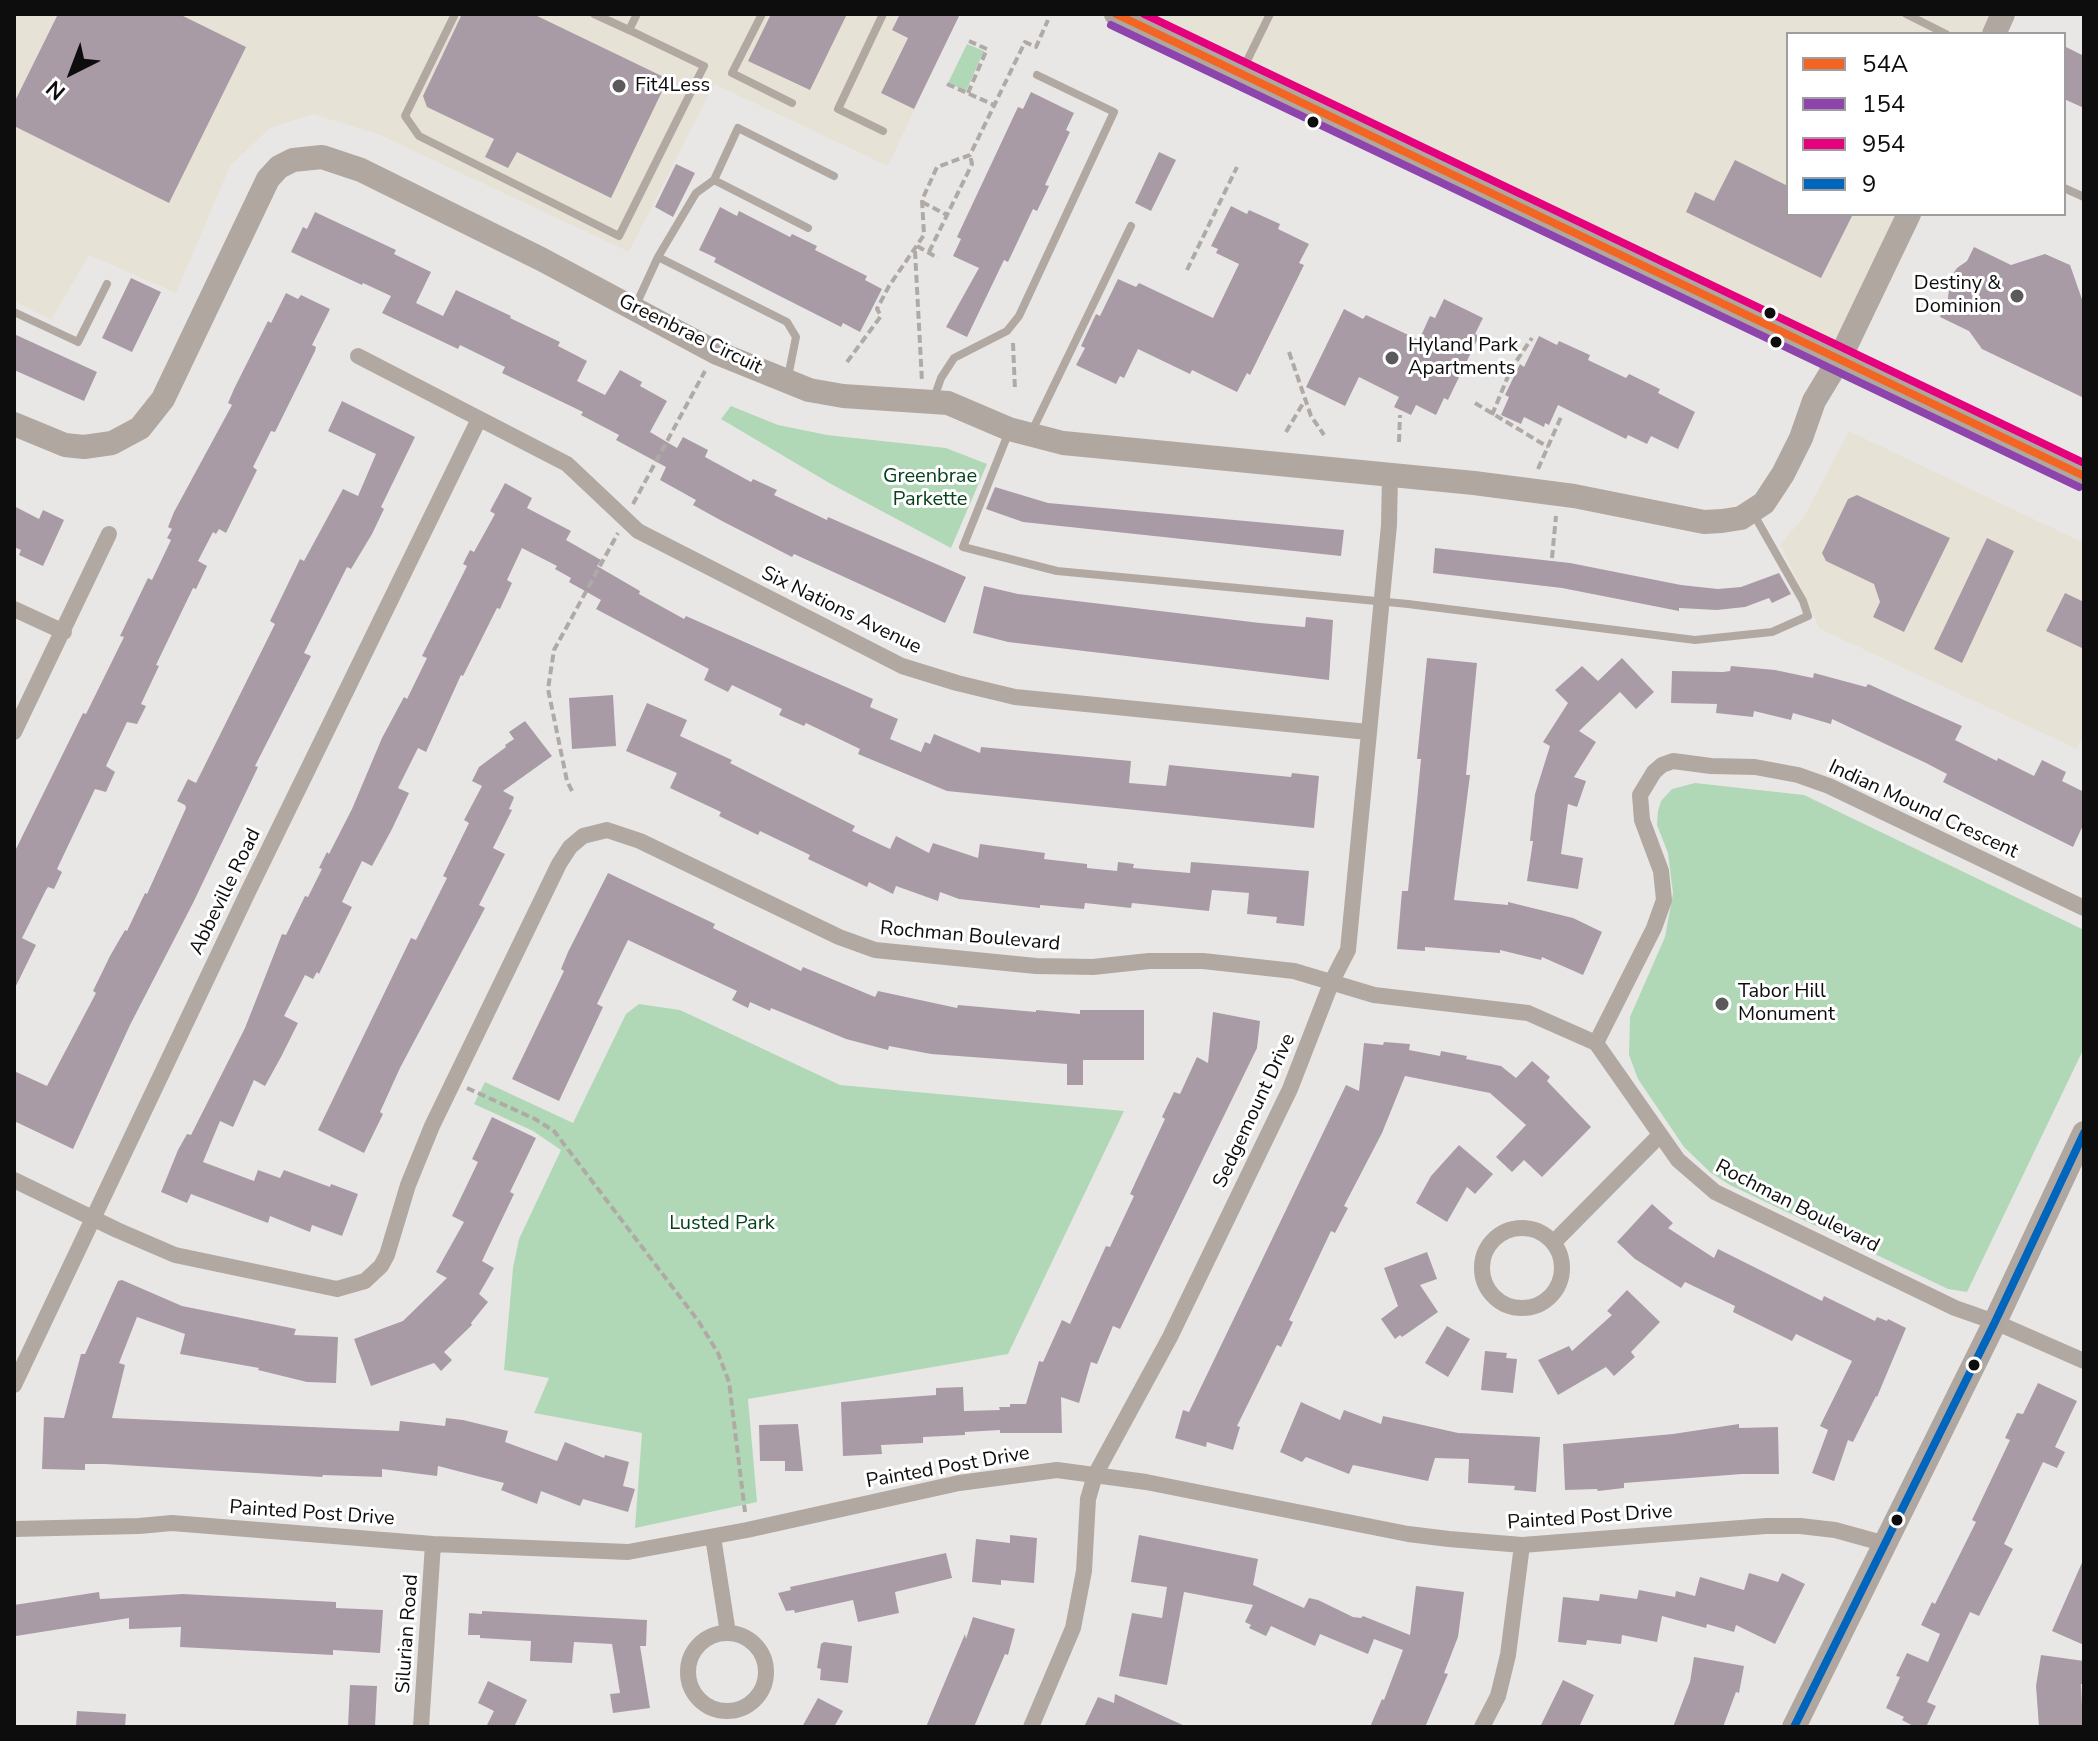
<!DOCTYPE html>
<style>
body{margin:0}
#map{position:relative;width:2098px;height:1741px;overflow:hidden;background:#e9e7e6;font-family:"Nunito Sans",sans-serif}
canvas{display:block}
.frame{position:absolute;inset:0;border:16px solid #0e0d0d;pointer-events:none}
.legend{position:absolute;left:1786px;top:32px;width:280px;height:184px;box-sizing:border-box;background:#fff;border:2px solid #9f9e9e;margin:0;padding:10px 14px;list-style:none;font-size:24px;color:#0e0d0d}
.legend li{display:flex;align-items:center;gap:16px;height:40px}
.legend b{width:40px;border:2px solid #9f9e9e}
.north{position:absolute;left:32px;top:32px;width:80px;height:80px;-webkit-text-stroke:6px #fff;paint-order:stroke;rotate:222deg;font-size:22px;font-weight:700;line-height:32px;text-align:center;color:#0e0d0d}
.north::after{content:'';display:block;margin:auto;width:28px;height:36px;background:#0e0d0d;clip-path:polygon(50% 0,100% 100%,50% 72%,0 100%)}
</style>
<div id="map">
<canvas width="2098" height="1741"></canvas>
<div class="frame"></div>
<ul class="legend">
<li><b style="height:10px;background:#f26522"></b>54A</li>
<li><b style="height:10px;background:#8e44ad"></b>154</li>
<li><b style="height:10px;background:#e5007d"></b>954</li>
<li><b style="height:10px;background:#0065bd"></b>9</li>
</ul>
<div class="north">N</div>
</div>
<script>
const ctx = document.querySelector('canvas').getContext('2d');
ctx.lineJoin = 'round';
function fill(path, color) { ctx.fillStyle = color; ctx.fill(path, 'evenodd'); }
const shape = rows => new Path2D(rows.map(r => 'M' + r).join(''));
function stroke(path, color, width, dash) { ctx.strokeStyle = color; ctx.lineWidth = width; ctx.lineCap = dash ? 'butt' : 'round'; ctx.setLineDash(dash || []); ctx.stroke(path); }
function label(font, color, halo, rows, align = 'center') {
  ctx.font = font + ' "Nunito Sans",sans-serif'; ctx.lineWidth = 6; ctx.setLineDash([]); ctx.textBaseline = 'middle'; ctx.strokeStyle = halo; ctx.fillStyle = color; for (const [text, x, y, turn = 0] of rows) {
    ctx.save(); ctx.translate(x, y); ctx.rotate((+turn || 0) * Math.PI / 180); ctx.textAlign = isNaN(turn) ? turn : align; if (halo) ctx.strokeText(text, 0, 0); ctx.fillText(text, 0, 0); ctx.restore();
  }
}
fill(shape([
 [14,14,960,14,888,166,714,84,629,252,380,135,313,114,270,128,230,166,176,293,89,255,51,320,14,301],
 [1116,14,2003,14,1994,34,1788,34,1788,214,1909,214,1840,358],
 [1849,431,2084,543,2084,735,2077,749,1820,629,1780,544,1804,517]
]), '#e7e2d6');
fill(shape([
 [967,44,984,51,966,91,948,83],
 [731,406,778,425,827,435,946,448,987,464,951,548,831,484,721,419],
 [1695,783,1804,795,2084,930,2084,1048,1967,1292,1948,1289,1730,1185,1711,1173,1684,1147,1638,1079,1629,1055,1630,1017,1665,937,1673,893,1668,853,1657,825,1658,811,1661,801,1672,789],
 [639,1004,680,1010,840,1085,1124,1111,1008,1354,748,1399,757,1502,635,1528,642,1433,534,1413,549,1378,504,1370,513,1268,519,1239,561,1150,533,1131,474,1104,485,1082,573,1123,626,1014]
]), '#b0d8b6');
fill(shape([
 [58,14,179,14,246,47,169,203,14,126,14,103],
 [462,14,533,14,668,79,611,198,517,152,508,168,485,157,494,139,427,107,423,96],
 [771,14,847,14,810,90,748,61],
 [900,14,960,14,914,109,881,93,908,38,892,30],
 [2064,46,2084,56,2084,108,2064,99],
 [1031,92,1074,113,1066,130,1070,132,1045,185,1049,186,1037,211,1033,209,1008,262,1004,260,967,337,946,327,979,268,953,256,961,239,957,237,1018,107,1023,109],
 [1159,152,1176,160,1151,211,1135,203],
 [1735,160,1788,186,1788,214,1853,214,1821,278,1686,212,1695,192,1714,201],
 [676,164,695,173,673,217,655,207],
 [1231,206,1247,214,1249,210,1280,224,1278,229,1309,244,1299,263,1304,265,1250,375,1247,373,1237,392,1192,370,1190,374,1138,349,1124,378,1120,376,1116,384,1076,365,1085,348,1081,346,1096,314,1100,316,1118,279,1136,287,1139,283,1213,318,1239,264,1216,253,1218,249,1211,246],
 [720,207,737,216,739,211,790,237,792,234,817,246,815,250,867,276,865,280,882,289,860,332,843,323,841,327,764,288,714,262,716,258,699,250],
 [315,212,396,250,394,254,431,272,416,303,443,316,456,290,511,316,510,318,560,342,558,346,587,361,577,381,605,395,620,370,642,382,640,386,667,401,650,432,677,448,683,437,708,450,705,457,751,482,753,479,777,490,774,495,827,520,828,517,966,577,945,623,794,554,792,557,722,521,693,505,696,500,660,480,666,467,616,440,619,435,581,415,583,412,502,373,505,367,460,345,458,349,382,313,391,296,363,283,362,285,291,252,303,227,307,229],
 [1974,247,2011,265,2045,254,2070,265,2084,305,2084,398,1982,349,1969,331,1940,317,1948,298,1950,278,1957,268,1967,261],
 [131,278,161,292,132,352,102,338],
 [286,293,298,299,301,295,330,309,312,345,316,347,315,351,275,432,271,431,253,467,257,470,226,533,219,529,216,534,213,532,198,561,207,566,196,589,193,588,156,665,159,666,141,704,146,706,137,724,127,722,106,766,115,772,106,792,95,789,57,869,62,872,54,889,48,887,46,890,22,938,36,945,14,990,14,853,83,713,86,714,124,637,120,636,148,578,152,580,171,540,167,538,172,529,168,527,174,512,232,405,228,403,234,389,268,321,271,323],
 [1444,299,1483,318,1475,334,1479,336,1448,400,1444,398,1436,415,1416,405,1411,415,1394,407,1399,397,1359,377,1345,406,1306,387,1344,309,1363,319,1366,315,1419,340,1430,316,1435,318],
 [14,334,97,372,84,401,14,370],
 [1539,336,1557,345,1559,341,1590,355,1588,360,1626,378,1629,374,1660,389,1658,393,1695,412,1678,449,1651,436,1647,444,1628,435,1626,439,1558,405,1549,425,1545,423,1544,427,1524,417,1521,424,1501,415,1509,397,1505,395,1520,364,1524,367],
 [342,401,415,437,381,507,384,509,372,534,351,569,347,567,304,653,311,656,255,766,258,767,193,903,130,1025,73,1149,14,1121,14,1071,47,1086,96,993,93,991,110,956,125,930,127,931,145,893,147,894,186,808,185,805,177,801,188,779,196,783,275,624,270,621,300,559,304,561,343,489,358,496,376,454,328,431],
 [505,483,532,498,527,508,571,531,566,540,601,560,597,566,640,591,639,594,684,619,686,616,873,699,870,707,898,719,890,739,921,752,925,742,930,744,934,734,980,753,981,747,1131,761,1129,783,1166,786,1169,765,1291,777,1292,773,1319,776,1314,828,947,791,858,754,860,749,806,723,804,726,779,715,782,709,732,685,728,692,704,680,709,669,596,609,601,600,569,582,571,578,555,569,557,566,522,548,507,580,512,583,500,609,497,608,463,676,461,675,426,752,418,748,398,788,409,793,392,829,372,866,362,861,342,902,352,907,319,974,317,972,313,979,305,975,284,1016,298,1023,281,1057,265,1086,254,1080,233,1127,220,1121,203,1162,254,1181,258,1170,280,1178,284,1170,330,1187,331,1184,358,1194,342,1236,312,1225,310,1232,270,1216,268,1223,191,1194,187,1203,161,1192,178,1150,187,1134,191,1135,245,1028,282,934,286,935,305,896,308,897,322,869,319,868,327,852,329,854,352,809,382,738,404,697,407,699,427,658,422,656,467,566,463,564,470,550,474,552,495,514,490,511],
 [995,487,1048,503,1344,530,1341,556,1023,522,986,509],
 [1857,495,1950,538,1904,632,1873,617,1880,602,1874,584,1826,561,1822,553,1848,499],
 [14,506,39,519,43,510,64,520,43,566,19,555,21,550,14,547],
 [1987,538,2014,551,1962,663,1934,649],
 [1435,548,1570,563,1681,585,1718,589,1741,587,1779,573,1791,594,1772,603,1769,598,1745,607,1717,610,1679,608,1679,611,1562,588,1433,573],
 [984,586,1018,594,1260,623,1305,627,1306,617,1333,620,1329,680,1008,642,973,633],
 [2065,593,2084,602,2084,649,2046,631],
 [1427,658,1477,663,1466,775,1470,775,1454,900,1508,905,1508,902,1573,918,1602,932,1583,975,1542,957,1541,960,1500,950,1500,953,1425,947,1425,951,1397,949,1402,891,1408,891,1417,801,1421,759,1417,759],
 [1622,658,1654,692,1636,709,1620,692,1579,731,1596,742,1574,777,1586,781,1577,807,1568,804,1561,854,1583,858,1578,889,1527,881,1533,841,1530,841,1535,794,1550,746,1543,742,1568,703,1555,690,1582,666,1598,681],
 [1731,666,1775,670,1813,678,1814,673,1866,687,1868,684,1962,726,1955,740,1997,761,1998,758,2034,776,2042,760,2066,772,2062,781,2084,792,2084,823,2073,847,1943,782,1947,774,1926,763,1832,719,1831,724,1793,713,1791,720,1754,711,1753,717,1716,713,1717,704,1671,703,1672,671,1723,672,1730,671],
 [613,695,616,746,572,749,569,698],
 [647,703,687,720,680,736,732,760,730,763,855,826,852,831,890,849,896,836,929,853,933,843,978,858,980,844,1045,853,1044,859,1087,864,1087,868,1117,871,1118,862,1134,864,1133,868,1190,873,1191,862,1309,871,1304,926,1276,923,1277,917,1247,914,1249,893,1212,890,1209,911,1132,903,1131,908,1085,903,1084,909,1040,905,1040,908,959,899,940,892,938,901,896,886,893,894,869,882,867,887,808,859,810,855,760,831,758,835,719,816,721,812,670,788,677,773,626,751],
 [525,721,552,756,503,791,514,797,513,800,509,809,512,810,493,848,505,854,479,905,485,908,400,1068,380,1112,383,1114,364,1153,318,1130,411,938,416,940,447,878,443,876,469,823,464,820,482,786,472,781,479,767,506,747,505,745,514,739,509,732],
 [608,873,715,924,713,928,801,971,803,967,875,997,878,991,957,1008,958,1005,1036,1012,1036,1010,1080,1014,1080,1010,1144,1010,1144,1060,1083,1060,1083,1085,1067,1085,1067,1064,931,1054,889,1046,888,1050,846,1039,771,1008,770,1011,750,1002,748,1008,732,1000,737,991,628,940,597,1004,603,1007,559,1101,512,1079,564,971,561,969,568,952],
 [1213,1012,1260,1021,1257,1048,1120,1329,1113,1326,1097,1364,1091,1362,1079,1403,1061,1397,1062,1433,1000,1433,1000,1430,965,1432,965,1435,923,1437,923,1443,881,1445,882,1454,843,1456,841,1402,936,1395,936,1388,963,1387,964,1411,1000,1410,999,1407,1010,1407,1010,1404,1026,1404,1039,1361,1043,1362,1062,1320,1070,1324,1106,1246,1110,1247,1134,1196,1130,1194,1165,1119,1162,1117,1174,1092,1180,1094,1197,1057,1208,1063],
 [1384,1042,1410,1044,1409,1050,1440,1056,1441,1051,1467,1056,1466,1059,1501,1066,1516,1078,1532,1061,1550,1077,1547,1081,1591,1127,1542,1177,1524,1160,1512,1172,1496,1157,1526,1125,1490,1093,1405,1076,1382,1133,1344,1206,1348,1208,1335,1233,1331,1231,1289,1320,1293,1322,1281,1347,1277,1345,1237,1426,1240,1427,1233,1450,1207,1442,1206,1447,1175,1438,1183,1410,1189,1412,1346,1085,1359,1091,1364,1043,1383,1045],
 [492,1117,536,1138,510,1192,514,1194,482,1261,494,1268,479,1294,488,1302,471,1323,472,1325,444,1352,452,1360,441,1371,434,1363,371,1386,354,1339,403,1321,447,1278,436,1272,464,1222,452,1216,478,1162,472,1159],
 [1459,1145,1493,1174,1475,1194,1467,1187,1447,1222,1416,1203,1431,1176],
 [1652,1204,1673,1223,1668,1228,1714,1258,1718,1249,1822,1301,1824,1296,1875,1321,1877,1317,1887,1321,1888,1319,1906,1328,1877,1397,1876,1396,1853,1442,1848,1440,1834,1481,1812,1473,1828,1430,1820,1426,1852,1361,1796,1334,1792,1341,1733,1312,1735,1306,1685,1282,1681,1288,1635,1259,1617,1242],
 [1427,1252,1437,1279,1420,1285,1438,1312,1402,1337,1400,1335,1395,1339,1381,1319,1398,1306,1384,1268],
 [122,1280,182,1306,296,1329,294,1335,338,1337,336,1383,307,1382,258,1370,259,1368,180,1354,185,1334,137,1317,119,1363,125,1365,112,1418,399,1431,400,1421,445,1426,446,1418,463,1420,508,1431,505,1442,557,1461,565,1442,604,1458,605,1455,629,1462,623,1486,635,1489,628,1512,583,1499,580,1506,541,1491,537,1504,501,1490,504,1483,438,1466,437,1476,382,1469,382,1477,323,1475,322,1477,105,1464,85,1464,85,1470,42,1469,44,1417,64,1418,81,1354,85,1354,118,1281],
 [1627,1290,1660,1322,1631,1352,1635,1357,1614,1376,1606,1367,1558,1395,1538,1360,1569,1346,1572,1351,1612,1315,1607,1311],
 [1447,1326,1470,1339,1448,1377,1425,1363],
 [1485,1351,1507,1353,1506,1358,1517,1359,1513,1393,1481,1390],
 [2038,1383,2077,1401,2055,1447,2065,1452,2057,1468,2043,1462,2004,1544,2013,1549,1979,1616,1970,1612,1927,1702,1936,1706,1926,1727,1915,1727,1902,1720,1904,1717,1886,1708,1900,1677,1896,1676,1907,1653,1928,1662,1940,1634,1921,1625,1932,1602,1935,1604,1976,1522,1972,1520,2010,1440,2005,1438,2017,1413,2023,1414],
 [1301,1402,1340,1420,1344,1410,1381,1424,1383,1416,1458,1433,1540,1437,1536,1492,1514,1490,1515,1486,1468,1483,1469,1459,1435,1458,1428,1481,1353,1465,1349,1474,1306,1457,1302,1462,1280,1452],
 [798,1424,803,1471,785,1471,785,1461,760,1461,759,1425],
 [1739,1424,1739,1428,1778,1427,1779,1474,1742,1474,1624,1483,1624,1488,1598,1491,1597,1489,1565,1490,1563,1444,1673,1434],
 [1010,1535,1037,1538,1034,1583,1001,1580,1001,1585,972,1582,976,1539,1010,1543],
 [1139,1535,1258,1559,1253,1585,1304,1608,1309,1598,1318,1600,1353,1617,1361,1618,1363,1616,1410,1635,1416,1586,1464,1592,1458,1637,1444,1673,1448,1674,1425,1727,1370,1727,1382,1699,1384,1700,1403,1650,1374,1639,1368,1654,1320,1634,1315,1646,1271,1626,1266,1636,1249,1628,1251,1625,1245,1622,1253,1605,1184,1592,1167,1685,1119,1676,1132,1613,1162,1618,1167,1587,1131,1582],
 [946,1553,952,1578,895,1592,899,1613,858,1622,853,1600,795,1613,794,1610,786,1611,778,1593,791,1590,790,1587],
 [2084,1558,2084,1645,2052,1631],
 [1749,1573,1778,1582,1782,1573,1805,1584,1775,1644,1736,1625,1734,1632,1707,1624,1706,1628,1662,1616,1657,1642,1622,1635,1621,1644,1587,1640,1586,1645,1558,1642,1563,1597,1599,1601,1600,1594,1637,1599,1639,1590,1675,1597,1676,1591,1695,1596,1700,1577,1744,1590],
 [99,1592,100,1599,183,1594,336,1602,336,1608,383,1610,380,1653,333,1650,333,1655,180,1647,181,1627,129,1629,129,1618,16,1636,14,1605],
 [482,1611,647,1620,646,1646,640,1646,650,1708,613,1713,610,1694,620,1693,612,1644,574,1642,572,1663,530,1661,531,1641,480,1638,480,1635,468,1635,469,1613,482,1614],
 [973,1617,1015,1629,1008,1655,1005,1654,974,1727,926,1727,965,1634,966,1639],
 [824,1642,852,1646,848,1683,820,1680,821,1669,817,1668,821,1644],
 [2041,1655,2084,1661,2084,1684,2081,1684,2083,1727,2039,1727,2036,1686],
 [1694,1657,1744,1666,1739,1693,1736,1692,1723,1727,1673,1727,1690,1682],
 [1563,1680,1594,1695,1579,1727,1540,1727],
 [488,1681,527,1700,514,1727,486,1727,494,1711,478,1703],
 [350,1685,377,1686,375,1727,348,1727],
 [1115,1694,1187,1727,1084,1727,1098,1697,1114,1703],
 [818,1698,843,1711,834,1727,802,1727],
 [77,1711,126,1714,125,1727,76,1727]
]), '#a99ba6');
stroke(shape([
 [947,84,994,105],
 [968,93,987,49,969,41],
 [922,202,947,215],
 [917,246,938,258],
 [915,251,922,382],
 [929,252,972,164,970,155],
 [1187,270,1237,167],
 [1013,343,1015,391],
 [1289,352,1311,416,1324,435],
 [847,362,881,316,877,309,889,286,924,235,922,200,937,167,970,155,1025,42,1036,47,1048,20],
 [1475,403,1548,447],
 [1492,415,1511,369,1532,338],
 [1286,432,1305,400],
 [1399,442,1400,415],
 [1538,469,1561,417],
 [633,504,705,371],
 [1552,558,1556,516],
 [572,791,567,781,548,689,554,650,618,533],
 [467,1088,535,1119,554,1131,699,1322,718,1353,729,1382,745,1512]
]), '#afaaa5', 4, [8, 4]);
stroke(shape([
 [455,14,405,116,419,136,619,236,704,66,629,30],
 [594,14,629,30,637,14],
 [762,14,732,73,792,103],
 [1906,14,1946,34],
 [1242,71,1270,14],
 [883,131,838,109,883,14],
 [2064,188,2084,197],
 [808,228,714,180,738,128,834,176],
 [658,257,787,322,796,337,788,377],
 [635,307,658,257,696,193,714,180],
 [14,312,78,342,107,284],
 [934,398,941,378,954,358,1007,331,1019,316,1114,112,1037,75],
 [1032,431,1131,226],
 [1008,434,963,547,1057,571,1408,604,1695,640,1772,632,1808,616,1803,601,1753,513]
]), '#b1a8a2', 8);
stroke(shape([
 [358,356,567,464,638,531,902,666,957,683,1015,697,1368,732],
 [14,609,64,632],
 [14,732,109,534],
 [1596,1043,1654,928,1664,900,1661,871,1642,820,1640,795,1654,772,1662,765,1673,761,1711,766,1755,767,1798,775,1829,786,2084,908],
 [14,1180,117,1230,175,1255,337,1289,365,1281,381,1266,387,1255,408,1185,432,1126,559,864,570,847,583,836,607,830,640,841,839,937,875,950,1036,966,1093,967,1149,961,1203,961,1294,971,1374,995,1528,1013,1596,1043,1678,1160,1715,1192,1955,1308,1995,1322,2084,1361],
 '1482 1268a40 40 0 1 1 80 0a40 40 0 1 1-80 0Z',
 [1554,1242,1659,1136],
 [14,1385,247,894,479,419],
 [14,1529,139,1526,172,1523,433,1544,628,1552,747,1530,959,1483,1057,1470,1146,1482,1408,1534,1449,1539,1522,1545,1766,1526,1800,1526,1835,1530,1886,1544],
 [713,1537,728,1633],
 '688 1672a39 39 0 1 1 78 0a39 39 0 1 1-78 0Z',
 [421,1727,433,1544],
 [1031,1727,1073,1628,1084,1571,1088,1499,1095,1475,1170,1337,1290,1089,1332,981,1348,950,1389,525,1390,476],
 [1482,1727,1498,1696,1508,1655,1522,1545]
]), '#b1a8a2', 16);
stroke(shape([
 [1116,14,2084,476],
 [1994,34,2003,14],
 [14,424,65,445,84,447,112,443,140,428,163,399,268,179,279,167,293,160,322,157,361,170,541,259,715,352,809,390,843,396,948,403,1009,429,1063,443,1474,483,1574,496,1704,522,1722,521,1741,518,1764,503,1783,474,1801,438,1814,401,1840,358,1909,214],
 [1794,1727,1995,1322,2084,1133]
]), '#b0a7a0', 24);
stroke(shape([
 [1116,14,2084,476]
]), '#f26522', 8);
stroke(shape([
 [1111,25,2079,487]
]), '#8e44ad', 8);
stroke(shape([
 [1144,14,2084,463]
]), '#e5007d', 8);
stroke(shape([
 [1794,1727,1995,1322,2084,1133]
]), '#0065bd', 8);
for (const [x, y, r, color] of [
 [619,86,8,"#5b5959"],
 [1313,122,7,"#0e0d0d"],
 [2017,296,8,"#5b5959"],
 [1770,313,7,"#0e0d0d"],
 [1776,342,7,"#0e0d0d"],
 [1392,358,8,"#5b5959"],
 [1722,1004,8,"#5b5959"],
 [1974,1365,7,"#0e0d0d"],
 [1897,1520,7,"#0e0d0d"]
]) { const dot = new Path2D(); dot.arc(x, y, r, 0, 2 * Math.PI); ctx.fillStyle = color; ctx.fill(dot); stroke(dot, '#fff', 3); }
label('20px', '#0e0d0d', '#fff', [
 ["Fit4Less",635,86],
 ["Destiny &",2001,284,"right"],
 ["Dominion",2001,307,"right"],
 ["Hyland Park",1408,346],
 ["Apartments",1408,369],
 ["Tabor Hill",1738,992],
 ["Monument",1738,1015]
], 'left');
label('20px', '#0e0d0d', '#fff', [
 ["Greenbrae Circuit",690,335,26],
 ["Six Nations Avenue",841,611,26],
 ["Indian Mound Crescent",1923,810,25],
 ["Abbeville Road",226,892,-64],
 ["Rochman Boulevard",970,937,5],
 ["Sedgemount Drive",1255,1111,-65],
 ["Rochman Boulevard",1797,1207,27],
 ["Painted Post Drive",948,1468,-10],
 ["Painted Post Drive",312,1514,4],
 ["Painted Post Drive",1590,1518,-4],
 ["Silurian Road",408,1634,-86]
]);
label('20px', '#05421b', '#fff', [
 ["Greenbrae",930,477],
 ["Parkette",930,500],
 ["Lusted Park",722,1224]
]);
</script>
